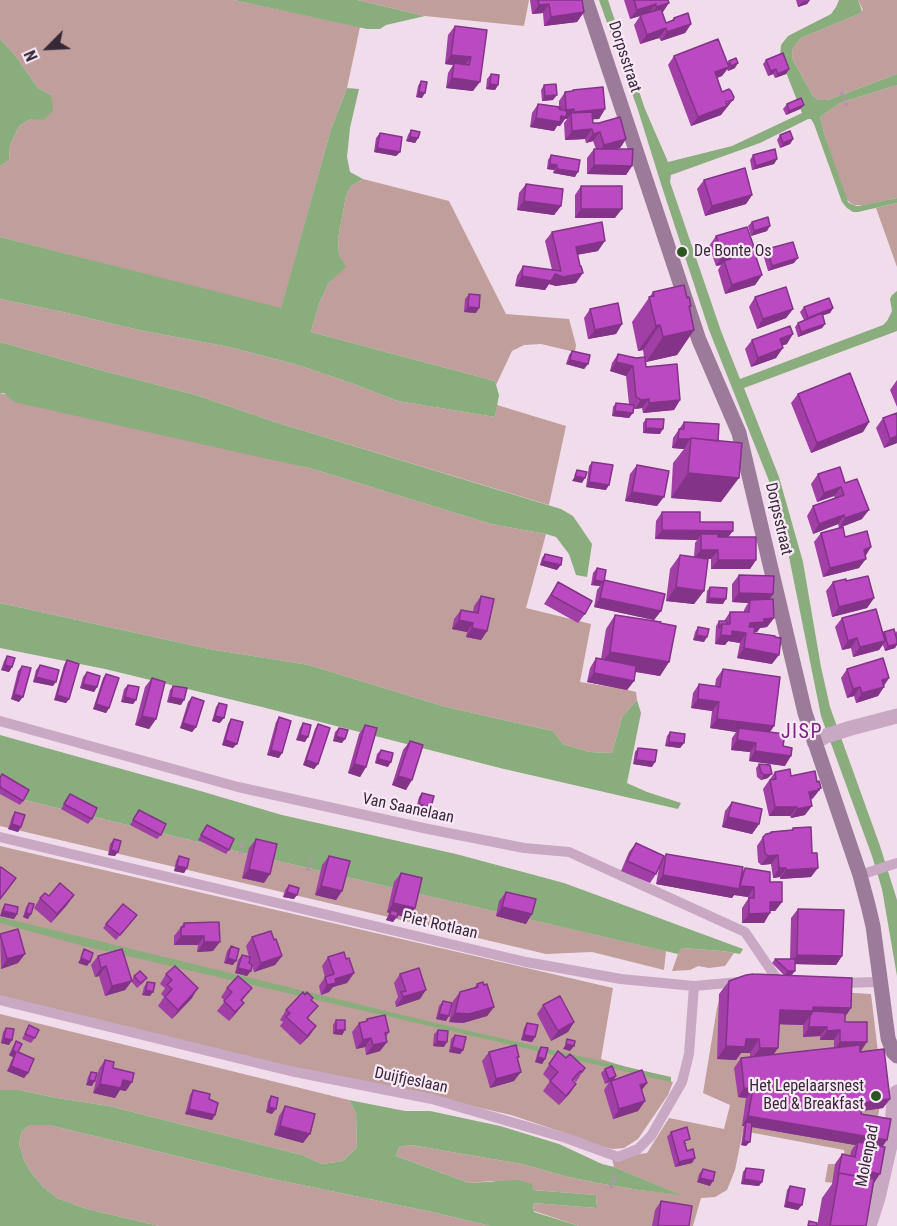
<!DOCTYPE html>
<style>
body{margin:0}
#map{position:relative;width:897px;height:1226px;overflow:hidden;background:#f1dcec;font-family:"Roboto Condensed",sans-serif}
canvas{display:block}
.north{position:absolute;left:18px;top:18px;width:60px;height:60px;-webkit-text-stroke:4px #f9e8f5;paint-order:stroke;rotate:246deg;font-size:16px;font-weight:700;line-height:24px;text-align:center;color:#362836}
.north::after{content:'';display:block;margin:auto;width:21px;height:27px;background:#362836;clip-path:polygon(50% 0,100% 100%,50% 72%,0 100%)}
</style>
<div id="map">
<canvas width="897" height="1226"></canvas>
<div class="north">N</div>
</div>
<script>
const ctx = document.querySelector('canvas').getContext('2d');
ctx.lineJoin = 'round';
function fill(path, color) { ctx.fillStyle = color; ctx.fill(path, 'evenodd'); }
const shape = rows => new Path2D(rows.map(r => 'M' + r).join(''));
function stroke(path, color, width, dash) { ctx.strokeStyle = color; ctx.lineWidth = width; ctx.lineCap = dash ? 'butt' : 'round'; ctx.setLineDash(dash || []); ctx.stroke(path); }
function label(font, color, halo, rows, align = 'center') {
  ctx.font = font + ' "Roboto Condensed",sans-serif'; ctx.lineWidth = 4.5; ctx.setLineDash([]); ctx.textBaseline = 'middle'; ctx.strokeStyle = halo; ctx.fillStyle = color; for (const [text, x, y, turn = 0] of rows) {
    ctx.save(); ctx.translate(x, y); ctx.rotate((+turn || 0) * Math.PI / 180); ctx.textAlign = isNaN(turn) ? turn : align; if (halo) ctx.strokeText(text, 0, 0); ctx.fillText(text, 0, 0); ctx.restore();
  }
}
fill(shape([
 [0,0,233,0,360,27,347,88,331,129,281,309,0,237,0,166,9,160,10,145,19,126,31,119,51,95,38,88,15,55,0,39],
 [357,0,529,0,524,26,425,16],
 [858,0,897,0,897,74,828,100,819,100,813,96,793,60,792,54,793,48,801,38,859,14,863,10],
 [897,85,897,198,864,205,853,205,846,199,825,136,820,117,840,103],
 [363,179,449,201,506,314,569,319,576,345,575,352,541,344,524,345,512,351,496,385,495,381,311,332,319,304,328,284,345,267,339,255,338,239,346,196,351,186],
 [897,203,897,267,876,208],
 [0,299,63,312,139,330,229,347,298,365,351,383,398,401,495,417,497,405,566,426,549,505,275,422,196,395,100,370,0,342],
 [0,393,313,469,491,524,546,534,526,608,591,624,580,682,624,689,636,692,637,700,622,717,612,753,590,752,563,744,553,731,446,707,309,665,209,649,0,603],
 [0,794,235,851,666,951,664,970,592,952,546,954,0,826],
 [0,846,613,988,601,1059,673,1082,668,1095,638,1139,624,1148,613,1149,598,1146,580,1138,511,1115,429,1096,324,1075,0,1000],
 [682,948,722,951,734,953,725,966,709,968,698,966,690,970,672,971,678,954],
 [753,987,871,994,878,1052,880,1104,867,1186,825,1182,828,1164,845,1164,844,1150,743,1131,735,1170,727,1190,715,1197,701,1198,693,1226,579,1226,534,1211,533,1203,597,1208,596,1195,533,1190,492,1181,469,1183,396,1156,399,1147,411,1145,522,1164,568,1177,603,1184,639,1190,678,1194,614,1167,612,1158,647,1153,669,1118,724,1129,730,1105,703,1093,717,1008,722,990],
 [0,1014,349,1100,356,1113,357,1147,343,1161,322,1164,302,1155,109,1106,57,1098,19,1090,0,1090],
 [30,1125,49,1125,263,1177,432,1212,491,1226,159,1226,87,1209,57,1198,42,1186,30,1171,23,1158,19,1143,22,1131]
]), '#c09e9c');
fill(shape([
 [233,0,357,0,425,16,386,25,380,29,367,29],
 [599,0,608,0,645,109,668,162,732,146,802,113,780,57,781,45,788,36,831,14,836,7,839,0,858,0,862,11,859,14,801,38,793,48,792,54,793,60,813,96,819,100,828,100,897,74,897,85,840,103,820,117,825,136,848,202,853,205,858,206,897,198,897,203,858,212,853,212,847,208,842,202,814,124,811,119,808,119,760,143,671,175,670,182,721,331,740,379,883,325,887,321,892,311,890,299,892,295,897,291,897,331,744,388,779,477,803,562,821,667,830,707,880,846,897,900,897,976,882,889,872,856,821,716,783,527,769,481,709,330,661,184,638,110],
 [0,39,15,55,38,88,51,95,53,111,43,120,31,119,19,126,10,145,9,160,0,166],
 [347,88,359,89,350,128,347,157,350,172,363,179,351,186,346,196,338,239,339,255,346,267,328,284,319,304,311,332,495,381,499,395,495,417,398,401,351,383,298,365,229,347,139,330,63,312,0,299,0,237,281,308,331,129],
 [0,342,100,370,196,395,275,422,561,509,573,516,592,544,587,577,576,575,569,554,556,537,546,534,491,524,313,469,14,402,4,393,0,393],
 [0,603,209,649,309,665,446,707,553,731,563,744,590,752,612,753,622,717,637,700,641,713,627,783,647,792,681,803,678,809,500,768,262,707,105,669,0,648],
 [0,735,197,790,282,815,456,854,564,883,743,949,740,954,722,951,682,948,678,954,235,851,0,794],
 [0,917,452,1027,671,1077,671,1082,80,945,0,923],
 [0,1090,19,1090,57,1098,109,1106,302,1155,322,1164,343,1161,357,1147,356,1113,349,1100,405,1111,430,1111,500,1126,559,1144,602,1164,614,1167,681,1195,639,1190,603,1184,568,1177,522,1164,411,1145,399,1147,396,1156,469,1183,518,1180,532,1184,533,1190,596,1195,597,1208,533,1203,534,1212,579,1226,491,1226,432,1212,263,1177,49,1125,30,1125,22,1131,19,1143,23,1158,30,1171,42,1186,57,1198,87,1209,159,1226,0,1226]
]), '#89ad7c');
stroke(shape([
 [841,92,847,107],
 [240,854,243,841],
 [308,871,311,858],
 [611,1188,617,1172]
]), '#b593b0', 4, [3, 3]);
stroke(shape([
 [0,721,238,787,428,829,524,848,569,852,745,932,777,979],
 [0,837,526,962,621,979,694,986,739,982],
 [860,875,897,863],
 [839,983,880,982],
 [0,1000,290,1071,432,1099,566,1138,618,1157,638,1149,651,1136,682,1082,689,1054,694,986]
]), '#c9a8c4', 10);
stroke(shape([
 [814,742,826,736,851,728,897,716],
 [869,1226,878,1198,891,1141,894,1100,897,1092]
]), '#c9a8c4', 15);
stroke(shape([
 [586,0,699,340,739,433,805,713,860,875,868,905,873,926,888,1038,893,1052,897,1056]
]), '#9c7a9a', 15);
fill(shape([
 [530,0,582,0,584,12,577,22,544,26,543,13,532,14],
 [624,0,668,0,662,12,666,23,672,20,674,18,691,24,685,33,661,41,659,38,640,44,634,25,640,16,630,19],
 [796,0,810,0,807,4,798,7],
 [455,26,487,30,473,91,446,88,448,73,453,65,445,64,448,35],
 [674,56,727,63,729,61,735,68,728,71,727,69,722,76,717,78,726,109,724,110,721,115,691,126,668,65],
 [766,60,789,69,786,74,775,78,773,74,768,76,763,64],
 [491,74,498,85,495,90,486,89,487,79],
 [421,81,422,98,416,97,418,86],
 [544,85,553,100,542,101,541,90],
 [573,90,605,109,599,119,592,119,593,123,626,139,620,148,615,149,632,166,626,175,587,174,587,158,594,149,596,149,593,141,586,143,585,139,565,140,564,123,567,119,565,119,560,126,557,126,554,131,530,127,532,113,538,104,559,107,559,101,565,92,572,91],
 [787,104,804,105,800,109,786,115,783,109],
 [411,130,418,138,415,143,406,141,408,135],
 [380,133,400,152,396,156,374,152,376,138],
 [780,135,793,139,790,144,780,148,777,140],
 [551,155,575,177,553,173,554,170,547,169,548,160],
 [753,155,777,159,774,164,752,170,750,160],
 [704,180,752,195,746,204,705,216,697,189],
 [526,184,561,206,554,215,517,210,519,193],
 [581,186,615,218,575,218,575,195],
 [752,222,767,231,751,236,748,226],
 [552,232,598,251,577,255,580,266,576,283,556,286,549,284,545,290,515,286,517,276,523,266,552,270,545,241],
 [716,236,754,247,750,252,762,275,755,285,725,294,718,270,721,265,716,266,709,246],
 [767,249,794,263,768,271,763,254],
 [653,292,687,298,691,306,690,308,694,330,677,355,646,362,645,359,646,367,680,400,674,410,643,413,642,408,635,409,633,408,629,418,612,416,613,407,616,403,629,404,626,376,610,371,612,363,618,354,636,358,644,357,643,350,638,351,632,322],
 [469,294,476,313,464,312,465,299],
 [755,297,793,309,786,318,757,329,749,307],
 [804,307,833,308,830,313,823,315,825,324,822,328,798,337,795,327,798,323,804,320,800,312],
 [590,309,622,324,616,334,588,339,584,318],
 [752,340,787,344,782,345,776,358,751,367,745,349],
 [572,351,588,364,584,369,566,364,569,355],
 [897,380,897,407,890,390],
 [798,394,869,422,863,432,811,453,791,403],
 [883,418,897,443,884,448,876,428],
 [646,419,660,434,643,433,643,423],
 [684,422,718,441,721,502,671,498,673,463,684,449,672,448,673,438],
 [592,462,606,490,586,487,589,466],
 [637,465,657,506,625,501,630,474],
 [818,474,845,483,862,519,839,528,838,524,813,534,807,516,813,506,835,498,834,496,817,502,811,484],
 [662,512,700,522,728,537,756,560,750,569,711,569,711,559,708,559,704,591,694,604,666,601,670,569,680,555,694,557,695,543,697,540,655,539,656,521],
 [821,533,845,537,865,556,859,568,823,577,814,542],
 [545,554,557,570,540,565,542,558],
 [597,568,604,580,661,611,654,620,594,607,597,590,600,586,591,585,593,573],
 [739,575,770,600,774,618,767,627,760,628,757,632,755,632,754,633,772,664,737,658,740,643,728,641,725,645,715,644,716,626,719,621,724,621,730,612,744,612,744,610,748,603,732,602,732,584],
 [558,582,585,614,578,623,544,604],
 [833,582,874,598,867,608,832,617,826,591],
 [710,587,723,604,706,603,707,591],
 [481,596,487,631,481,640,466,637,467,632,452,629,454,619,461,610,473,612,474,606],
 [615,615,669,662,660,676,635,672,634,681,627,690,587,682,590,668,596,658,601,659,606,629],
 [842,618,883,633,884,632,895,634,897,631,897,645,895,648,885,651,883,645,879,650,853,657,851,648,842,650,835,627],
 [698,627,704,642,693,640,695,632],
 [7,656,12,667,9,672,1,670,4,661],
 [67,660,69,699,66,703,54,700,64,665],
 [40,665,53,686,33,682,36,670],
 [22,666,19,702,11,699,18,671],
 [723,669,774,726,770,732,783,746,785,766,749,761,750,752,731,750,732,738,736,732,710,728,712,711,691,708,693,693,699,684,715,686,716,679],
 [847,669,889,678,878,696,856,703,854,696,847,698,841,678],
 [87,672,97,687,94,692,80,688,83,677],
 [106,674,109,708,106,713,93,709,103,678],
 [152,678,156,719,149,729,135,725,145,687],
 [128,685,136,700,133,704,121,702,124,689],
 [173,686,181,705,167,702,170,690],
 [192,697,196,727,192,732,180,728,188,702],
 [219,703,220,723,212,721,216,707],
 [279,717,279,758,267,755,276,722],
 [231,719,233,748,222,745,228,724],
 [303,723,305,742,296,740,300,728],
 [318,724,318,764,314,769,303,765,315,729],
 [365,725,366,767,360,777,348,773,359,734],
 [339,728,342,743,333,741,335,732],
 [670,732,684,743,680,748,665,746,667,736],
 [410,741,406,790,392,785,403,750],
 [638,748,652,767,633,764,635,752],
 [381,750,388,767,375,763,377,754],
 [759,764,768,778,761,780,757,777,756,768],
 [775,772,817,782,821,788,814,797,811,800,805,815,791,818,790,816,769,816,763,789],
 [0,777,23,801,20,805,0,794],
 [422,793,428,812,416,809,419,797],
 [70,794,92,819,88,824,61,809],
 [732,802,759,824,752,834,722,827,725,811],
 [139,810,161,835,157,839,130,825],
 [15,812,21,827,18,832,8,829,12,817],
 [207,825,229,850,226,854,198,840],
 [793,828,811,877,780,879,780,877,773,878,771,864,761,865,758,862,757,846,763,837,771,832,791,830],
 [114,839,115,856,108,855,110,844],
 [256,839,264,883,242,878,249,848],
 [636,843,664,857,666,854,742,873,745,868,770,882,782,902,775,911,770,911,764,923,742,923,742,908,748,899,748,897,734,895,732,898,656,884,659,868,656,874,650,883,621,871,629,852],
 [179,856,187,868,184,873,174,871,176,861],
 [329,856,342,891,336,900,315,895,322,865],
 [401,873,408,918,397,915,393,922,386,920,389,913,387,912,394,882],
 [289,885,294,899,283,897,285,890],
 [506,892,526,924,496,916,499,901],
 [74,895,67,905,51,923,34,908,40,898],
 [29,903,28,919,23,917,26,907],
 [5,904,17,914,14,919,0,916,2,909],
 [798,909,842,956,836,965,795,964,795,971,792,975,851,1008,845,1017,845,1022,861,1051,860,1052,890,1099,883,1108,861,1111,861,1114,883,1146,874,1183,866,1226,817,1226,822,1198,832,1184,835,1164,842,1154,850,1156,851,1151,855,1145,752,1127,746,1146,741,1145,744,1126,742,1126,746,1098,738,1097,734,1068,741,1058,750,1057,750,1053,741,1053,736,1060,717,1059,719,994,729,981,784,975,772,963,775,959,790,959,791,918],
 [779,1024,803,1025,803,1037,820,1036,820,1040,834,1040,834,1048,773,1055,778,1048],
 [137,915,116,940,103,928,106,924],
 [219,922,213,951,197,952,198,945,174,945,174,936,184,923],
 [0,934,25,954,18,963,1,969],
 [252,937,274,940,282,956,275,965,254,972,252,966,247,976,235,973,238,960,242,955,249,957,246,946],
 [231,946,233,965,224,963,227,951],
 [98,956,132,980,134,976,147,978,143,983,137,988,131,981,125,990,105,996,99,976,95,977,91,965],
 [328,957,346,959,354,973,347,983,333,987,329,992,321,995,319,986,325,977,322,966],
 [166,974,192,998,172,1019,158,1006,164,997,161,994,165,988,160,984],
 [400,974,420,999,396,1007,395,1002,398,997,394,983],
 [147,982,150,996,142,995,144,987],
 [477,984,494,1007,487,1016,463,1023,449,1022,453,1001,460,992,474,988],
 [227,988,252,988,242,1001,244,1003,229,1021,217,1011,225,1001,221,997],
 [311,1000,318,1006,308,1018,310,1035,300,1045,280,1026,283,1022,280,1020,286,1010],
 [443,1001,446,1021,436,1019,439,1006],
 [543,1005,574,1022,568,1032,551,1041,537,1014],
 [367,1019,389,1032,386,1037,387,1042,380,1051,366,1055,365,1047,356,1049,352,1032,359,1023,365,1022],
 [336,1020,345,1030,342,1035,333,1034,333,1025],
 [527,1023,535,1037,532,1042,521,1040,524,1028],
 [29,1025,35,1038,31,1043,22,1039],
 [6,1028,9,1045,1,1043,3,1032],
 [438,1030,444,1047,433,1046,434,1034],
 [455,1035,463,1050,460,1054,449,1052,451,1039],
 [16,1041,18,1052,28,1073,24,1078,7,1071,13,1057,9,1055,13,1046],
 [541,1047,545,1059,542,1064,535,1062,538,1051],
 [558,1051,566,1058,585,1068,576,1082,574,1080,573,1081,570,1093,559,1105,543,1091,550,1081,543,1074],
 [489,1052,519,1057,517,1060,514,1081,490,1088,482,1061],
 [105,1060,113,1068,126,1091,120,1090,115,1098,93,1093,99,1069],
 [605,1069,616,1076,614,1079,647,1083,642,1090,645,1101,638,1111,613,1119,604,1090,609,1082,605,1084,601,1073],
 [91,1072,92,1086,86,1085,88,1077],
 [193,1090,209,1099,215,1115,212,1120,185,1114,190,1095],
 [271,1096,272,1114,266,1112,268,1101],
 [285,1106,303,1143,274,1135,279,1116],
 [671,1132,687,1144,685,1144,687,1151,695,1158,692,1163,675,1167,667,1137],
 [746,1168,759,1186,741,1184,743,1172],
 [703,1169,710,1186,697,1182,699,1174],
 [790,1186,798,1210,784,1207,787,1190],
 [661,1201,689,1226,652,1226,655,1210]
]), '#a13fa7');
fill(shape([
 [810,0,807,4,798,7,802,2],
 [669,3,663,12,650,16,656,7],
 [549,4,543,13,532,14,539,5],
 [656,4,649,13,630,19,637,10],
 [584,12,577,22,544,26,551,17],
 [691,24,685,33,661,41,667,32],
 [666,28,659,38,640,44,647,35],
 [451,55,471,57,464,66,454,63,453,65,445,64],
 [738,63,735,68,728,71,731,66],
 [729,67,722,76,708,81,715,72],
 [776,69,773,74,768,76,771,71],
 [789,69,786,74,775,78,778,74],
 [452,78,480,82,473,91,446,88],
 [490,84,498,85,495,90,486,89],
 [419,92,425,93,422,98,416,97],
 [557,95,553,100,542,101,545,96],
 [733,100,721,115,691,126,698,117],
 [804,105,800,109,786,115,789,111],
 [574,109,567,119,565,119,560,126,557,126,554,131,530,127,536,118,566,110],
 [605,109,599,119,571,121,571,117,574,112],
 [592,129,585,139,565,140,572,131],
 [600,132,593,141,586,143,593,134],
 [410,137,418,138,415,143,406,141],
 [626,139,620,148,597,154,604,145],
 [793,139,790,144,780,148,783,143],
 [377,148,400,152,396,156,374,152],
 [777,159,774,164,752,170,756,166],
 [550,164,557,165,554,170,547,169],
 [594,165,632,166,626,175,587,174],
 [557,169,578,172,575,177,553,173],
 [752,195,746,204,705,216,712,206],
 [524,201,561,206,554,215,517,210],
 [581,209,622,209,615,218,575,218],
 [770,226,767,231,751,236,754,231],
 [605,241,598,251,569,256,576,247],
 [754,247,747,257,724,261,721,265,716,266,722,257],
 [798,258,794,263,768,271,772,266],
 [583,273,576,283,556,286,549,284,545,290,515,286,522,276],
 [762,275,755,285,725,294,732,285],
 [468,307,479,308,476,313,464,312],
 [833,308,830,313,804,322,808,318],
 [793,309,786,318,757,329,763,319],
 [622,324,616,334,588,339,595,330],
 [825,324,822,328,798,337,801,332],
 [660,325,643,350,638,351,656,326],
 [694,330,677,355,646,362,663,337],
 [793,334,787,344,773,349,780,339],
 [783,348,776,358,751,367,758,358],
 [570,360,588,364,584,369,566,364],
 [616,362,633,366,626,376,610,371],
 [649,399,642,408,635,409,641,400],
 [680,400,674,410,643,413,649,403],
 [615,411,633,413,629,418,612,416],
 [869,422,863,432,811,453,817,443],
 [646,428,663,429,660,434,643,433],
 [897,436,897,443,884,448,890,439],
 [678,439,690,439,684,449,672,448],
 [688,473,739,478,721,502,671,498],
 [575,476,585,478,582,483,572,481],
 [589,482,609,485,606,490,586,487],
 [841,487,834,496,817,502,824,493],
 [632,492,664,497,657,506,625,501],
 [869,510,862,519,839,528,845,518],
 [844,515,838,524,813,534,819,524],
 [662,530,733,531,726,540,701,534,697,540,655,539],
 [871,547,865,557,864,550],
 [701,550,718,550,711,559,694,559],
 [866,559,859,568,823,577,830,568],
 [718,560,756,560,750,569,711,569],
 [543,561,561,565,557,570,540,565],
 [595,580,603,581,600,586,591,585],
 [676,587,704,591,694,604,666,601],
 [739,593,773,594,767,604,750,600,748,603,732,602],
 [600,598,661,611,654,620,594,607],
 [709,598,726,599,723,604,706,603],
 [874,598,867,608,832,617,839,607],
 [774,618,767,627,760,628,757,632,744,632,750,623,764,619],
 [459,620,473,623,467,632,452,629],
 [472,628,487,631,481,640,466,637],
 [732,631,746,633,740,643,728,641,725,645,715,644,721,635],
 [697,635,707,637,704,642,693,640],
 [857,638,851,648,842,650,848,641],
 [885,641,879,650,853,657,860,647],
 [897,644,895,648,885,651,888,646],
 [744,648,779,655,772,664,737,658],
 [610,652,669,662,660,676,600,665],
 [5,665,12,667,9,672,1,670],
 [594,673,634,681,627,690,587,682],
 [36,677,56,682,53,686,33,682],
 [889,678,882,687,882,680],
 [83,684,97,687,94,692,80,688],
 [860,687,854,696,847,698,853,689],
 [884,687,878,696,856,703,862,693],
 [14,694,23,697,19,702,11,699],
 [57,695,69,699,66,703,54,700],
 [125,697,136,700,133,704,121,702],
 [171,697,184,700,181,705,167,702],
 [698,699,719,702,712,711,691,708],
 [96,704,109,708,106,713,93,709],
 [142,716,156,719,149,729,135,725],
 [215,716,224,718,220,723,212,721],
 [717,719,774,726,767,736,739,728,736,732,710,728],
 [183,723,196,727,192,732,180,728],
 [300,735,308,737,305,742,296,740],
 [336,736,345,739,342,743,333,741],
 [225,740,237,744,233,748,222,745],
 [737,740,756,743,750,752,731,750],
 [669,742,684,743,680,748,665,746],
 [271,750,282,753,279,758,267,755],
 [755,751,791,756,785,766,749,761],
 [378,759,391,762,388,767,375,763],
 [306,760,318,764,314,769,303,765],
 [636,760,655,762,652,767,633,764],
 [354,764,366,767,360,777,348,773],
 [772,774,768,778,761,780,764,775],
 [398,776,412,780,406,790,392,785],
 [821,788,812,799,802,801,809,792],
 [419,804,431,807,428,812,416,809],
 [812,806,805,815,791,818,797,809],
 [775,807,797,807,790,816,769,816],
 [728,817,759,824,752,834,722,827],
 [12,824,21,827,18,832,8,829],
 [111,850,118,852,115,856,108,855],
 [778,855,771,864,761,865,768,856],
 [177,866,187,868,184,873,174,871],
 [779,868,786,868,780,877,773,878],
 [818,868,811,877,780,879,786,870],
 [249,869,270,874,264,883,242,878],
 [663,875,740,886,754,887,748,897,734,895,732,898,656,884],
 [321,886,342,891,336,900,315,895],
 [287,892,297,895,294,899,283,897],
 [74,895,67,905,51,923,57,914],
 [770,902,782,902,775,911,764,911],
 [393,903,415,908,408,918,390,913,391,910,389,913,387,912],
 [502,907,532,914,526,924,496,916],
 [3,911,17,914,14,919,0,916],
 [26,913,31,914,28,919,23,917],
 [770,913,764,923,742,923,749,914],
 [390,915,397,917,393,922,386,920],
 [181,936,204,936,198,945,174,945],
 [204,942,220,942,213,951,197,952],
 [25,954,18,963,1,969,7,959],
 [797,955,842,956,836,965,790,964],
 [282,956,275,965,254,972,261,963],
 [81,958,90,962,87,966,78,963],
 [228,958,236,961,233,965,224,963],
 [106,966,99,976,95,977,101,968],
 [238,968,251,971,247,976,235,973],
 [788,971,795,971,791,975,784,975],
 [354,973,347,983,333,987,329,992,321,995,327,985,335,979],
 [132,981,125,990,105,996,112,986],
 [198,988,192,998,172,1019,178,1010],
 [146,990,153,992,150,996,142,995],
 [426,990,420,999,396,1007,403,997],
 [244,1003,237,1012,229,1021,235,1012],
 [494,1007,487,1016,463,1023,449,1022,455,1013],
 [813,1007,851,1008,841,1022,810,1016,803,1025,770,1024,780,1010],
 [439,1014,449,1016,446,1021,436,1019],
 [574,1022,568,1032,551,1041,558,1031],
 [316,1026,310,1035,300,1045,307,1036],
 [809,1027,827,1027,820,1036,803,1037],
 [336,1030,345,1030,342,1035,333,1034],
 [840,1030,834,1040,820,1040,827,1031],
 [524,1035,535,1037,532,1042,521,1040],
 [4,1038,12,1040,9,1045,1,1043],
 [371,1038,365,1047,356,1049,363,1040],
 [746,1039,759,1039,750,1053,741,1053,736,1060,717,1059,726,1046],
 [437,1041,447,1042,444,1047,433,1046],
 [387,1042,380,1051,366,1055,373,1045],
 [840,1042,867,1042,861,1051,834,1051],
 [566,1044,574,1046,570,1051,563,1049],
 [452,1047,463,1050,460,1054,449,1052],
 [760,1048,778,1048,768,1062,750,1061],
 [13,1050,16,1052,13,1057,9,1055],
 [538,1057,545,1059,542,1064,535,1062],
 [11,1066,28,1073,24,1078,7,1071],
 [521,1072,514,1081,490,1088,496,1079],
 [616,1076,613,1081,611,1081,605,1084,609,1079],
 [89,1080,95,1081,92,1086,86,1085],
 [123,1080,132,1082,126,1091,120,1090,115,1098,93,1093,100,1084],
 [647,1083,640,1092,640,1085],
 [576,1084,570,1093,559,1105,566,1096],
 [744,1088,753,1089,746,1098,738,1097],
 [890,1099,883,1108,856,1112,863,1103],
 [645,1101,638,1111,613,1119,619,1109],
 [269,1107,276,1109,272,1114,266,1112],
 [189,1109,215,1115,212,1120,185,1114],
 [748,1116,887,1140,881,1149,858,1142,855,1145,746,1126,746,1122,744,1126,742,1126],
 [280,1126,310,1134,303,1143,274,1135],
 [744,1141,750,1142,746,1146,741,1145],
 [695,1158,692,1163,675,1167,679,1162],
 [867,1171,880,1174,874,1183,861,1180],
 [700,1178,713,1181,710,1186,697,1182],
 [744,1179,762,1182,759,1186,741,1184],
 [787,1202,802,1205,798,1210,784,1207]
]), '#833388');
const building = shape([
 [538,0,582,0,584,12,551,17,549,4,539,5,538,0],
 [634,0,668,0,669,3,656,7,656,4,637,10,634,0],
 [661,9,666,23,674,20,674,18,688,13,691,24,667,32,666,28,647,35,640,15,661,9],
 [455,26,487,30,480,82,452,78,454,63,469,65,471,57,451,55,455,26],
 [718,39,729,67,715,72,722,92,729,89,731,91,734,97,733,100,726,102,727,106,698,117,674,56,718,39],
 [783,53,789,69,778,74,776,69,771,71,766,60,783,53],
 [736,58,738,63,731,66,729,61,736,58],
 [491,74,499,75,498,85,490,84,491,74],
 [421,81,427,82,425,93,419,92,421,81],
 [556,84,557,95,545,96,544,85,556,84],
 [603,87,605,109,574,112,574,109,566,110,565,92,573,91,573,90,603,87],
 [801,98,804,105,789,111,787,104,801,98],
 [538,104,560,107,559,109,567,111,566,117,561,116,560,122,536,118,538,104],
 [592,112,593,123,599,123,620,117,626,139,604,145,600,132,593,134,592,129,572,131,571,113,592,112],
 [411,130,420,132,418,138,410,137,411,130],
 [790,131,793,139,783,143,780,135,790,131],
 [380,133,402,137,400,152,377,148,380,133],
 [594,149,633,149,632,166,594,165,594,149],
 [775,149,777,159,756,166,753,155,775,149],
 [551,155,580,160,578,172,557,169,557,165,550,164,551,155],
 [745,168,752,195,712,206,704,180,745,168],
 [526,184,563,189,561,206,524,201,526,184],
 [581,186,622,186,622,209,581,209,581,186],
 [768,217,770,226,754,231,752,222,768,217],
 [602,222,605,241,576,247,580,266,581,266,583,273,563,277,555,274,551,281,522,276,523,266,561,271,552,232,602,222],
 [747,227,754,247,722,257,716,236,747,227],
 [793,242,798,258,772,266,767,249,793,242],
 [754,251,762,275,732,285,724,261,754,251],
 [684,285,687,298,689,297,691,306,689,306,694,330,663,337,660,325,656,326,649,297,654,296,653,292,684,285],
 [786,287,793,309,763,319,755,297,786,287],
 [469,294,480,295,479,308,468,307,469,294],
 [829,298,833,308,808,318,804,307,829,298],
 [618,303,622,324,595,330,590,309,618,303],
 [822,313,825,324,801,332,798,323,822,313],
 [790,326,793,334,780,339,783,348,758,358,752,340,790,326],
 [572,351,590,355,588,364,570,360,572,351],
 [618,354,636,358,645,357,646,367,677,364,680,400,649,403,649,399,641,400,636,397,633,366,616,362,618,354],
 [850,373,869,422,817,443,798,394,850,373],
 [616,403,634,405,633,413,615,411,616,403],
 [897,413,897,436,890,439,883,418,897,413],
 [646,419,664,419,663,429,646,428,646,419],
 [684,422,719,424,718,441,691,438,691,439,678,439,679,429,684,429,684,422],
 [691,438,742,443,739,478,688,473,691,438],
 [592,462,613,465,609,485,589,482,592,462],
 [637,465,669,471,664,497,632,492,637,465],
 [840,467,845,483,857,479,869,510,845,518,844,515,819,524,813,506,844,495,841,487,824,493,818,474,840,467],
 [577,470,587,472,585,478,575,476,577,470],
 [662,512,700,512,700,522,733,522,733,531,662,530,662,512],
 [843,527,845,537,867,531,871,547,864,550,866,559,830,568,821,533,843,527],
 [701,534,718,534,718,537,756,537,756,560,718,560,718,550,701,550,701,534],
 [545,554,562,558,561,565,543,561,545,554],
 [680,555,708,559,704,591,676,587,680,555],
 [597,568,606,570,604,582,595,580,597,568],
 [739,575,774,576,773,594,739,593,739,575],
 [868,576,874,598,839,607,833,582,846,579,846,581,868,576],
 [604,580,665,594,661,611,600,598,604,580],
 [558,582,592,601,585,614,551,595,558,582],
 [710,587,727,588,726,599,709,598,710,587],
 [481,596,494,599,487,631,472,628,473,623,459,620,461,610,478,613,481,596],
 [773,599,774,618,764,619,764,622,750,623,749,627,755,627,754,633,775,636,775,637,781,638,779,655,744,648,746,633,732,631,732,636,721,635,722,624,730,624,730,612,749,612,750,600,773,599],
 [876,609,885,641,860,647,857,638,848,641,842,618,876,609],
 [615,615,661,622,660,623,676,626,669,662,610,652,615,615],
 [719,621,727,621,727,624,722,624,719,628,719,621],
 [698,627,709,629,707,637,697,635,698,627],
 [894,629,897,640,897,644,888,646,884,632,894,629],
 [7,656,15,658,12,667,5,665,7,656],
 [596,658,636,666,634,681,594,673,596,658],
 [883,658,889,678,882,680,884,687,862,693,860,687,853,689,847,669,883,658],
 [67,660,79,664,69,699,57,695,67,660],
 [40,665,59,670,56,682,36,677,40,665],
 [22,666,31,668,23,697,14,694,22,666],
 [723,669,780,677,774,726,717,719,719,702,698,699,699,684,720,687,723,669],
 [87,672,100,676,97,687,83,684,87,672],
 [106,674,119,678,109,708,96,704,106,674],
 [152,678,165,682,156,719,142,716,152,678],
 [128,685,139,687,136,700,125,697,128,685],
 [173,686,187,688,184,700,171,697,173,686],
 [192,697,204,701,196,727,183,723,192,697],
 [219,703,227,705,224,718,215,716,219,703],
 [279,717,291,721,282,753,271,750,279,717],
 [231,719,243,722,237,744,225,740,231,719],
 [303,723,311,725,308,737,300,735,303,723],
 [318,724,330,728,318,764,306,760,318,724],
 [365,725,377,728,366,767,354,764,365,725],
 [339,728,348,730,345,739,336,736,339,728],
 [739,728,785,734,783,746,792,748,791,756,755,751,756,743,737,740,739,728],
 [670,732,685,734,684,743,669,742,670,732],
 [410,741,423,745,412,780,398,776,410,741],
 [638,748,657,750,655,762,636,760,638,748],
 [381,750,393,753,391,762,378,759,381,750],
 [759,764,770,765,772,774,764,775,761,772,759,764],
 [790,769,791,776,815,771,817,782,819,781,821,788,818,789,819,790,809,792,812,806,797,809,797,807,775,807,770,780,776,779,775,772,790,769],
 [2,774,29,790,23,801,0,787,0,778,2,774],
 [422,793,434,796,431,807,419,804,422,793],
 [70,794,97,808,92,819,64,804,70,794],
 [732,802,762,809,759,824,728,817,732,802],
 [139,810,166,824,161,835,133,820,139,810],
 [15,812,25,815,21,827,12,824,15,812],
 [207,825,234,839,229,850,201,835,207,825],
 [811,827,812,853,817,853,818,868,786,870,786,868,779,868,778,855,768,856,765,853,763,837,766,834,771,833,771,832,793,830,793,828,811,827],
 [114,839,121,841,118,852,111,850,114,839],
 [256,839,277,844,270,874,249,869,256,839],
 [636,843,664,856,656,874,627,861,636,843],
 [666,854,743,867,739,889,663,875,666,854],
 [179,856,189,859,187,868,177,866,179,856],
 [329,856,350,861,342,891,321,886,329,856],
 [1,867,16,878,0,899,0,868,1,867],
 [745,868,770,872,770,882,782,882,782,902,770,902,770,913,749,914,749,898,754,898,754,887,740,886,745,868],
 [401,873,422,878,415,908,393,903,401,873],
 [60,883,74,895,57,914,40,898,45,893,49,896,60,883],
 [289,885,299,888,297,895,287,892,289,885],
 [506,892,536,899,532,914,502,907,506,892],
 [29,903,34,904,31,914,26,913,29,903],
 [5,904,18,907,17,914,3,911,5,904],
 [123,904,137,915,120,935,106,924,123,904],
 [798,909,844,910,842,956,797,955,798,909],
 [391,910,398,912,397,917,390,915,391,910],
 [219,922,220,942,204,942,204,936,181,936,181,927,184,927,184,923,219,922],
 [18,929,25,954,7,959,0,934,18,929],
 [271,931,274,940,276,939,282,956,261,963,252,937,271,931],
 [231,946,239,949,236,961,228,958,231,946],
 [84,949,93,953,90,962,81,958,84,949],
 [122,949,132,981,112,986,106,966,101,968,98,956,122,949],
 [344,952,346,959,349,958,354,973,335,979,336,983,327,985,325,977,334,974,328,957,344,952],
 [242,955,250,957,249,963,252,965,251,971,238,968,242,955],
 [775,959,795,959,795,971,788,971,775,959],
 [175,966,198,988,178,1010,165,997,172,989,167,985,172,980,166,974,175,966],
 [419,968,426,990,403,997,401,992,406,991,400,974,419,968],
 [140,971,147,978,140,983,134,976,140,971],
 [753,974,852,978,851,1008,813,1007,813,1011,780,1010,778,1048,760,1048,759,1039,746,1039,745,1047,726,1046,729,981,746,975,753,974],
 [238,976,252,988,241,1000,244,1003,235,1012,224,1001,232,992,227,988,238,976],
 [147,982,155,983,153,992,146,990,147,982],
 [483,982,484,985,487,984,494,1007,469,1014,455,1013,460,992,478,987,477,984,483,982],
 [303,992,305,995,307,992,313,998,311,1000,318,1006,307,1018,316,1026,307,1036,286,1017,290,1013,286,1010,303,992],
 [560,996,574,1022,558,1031,543,1005,560,996],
 [443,1001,452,1003,449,1016,439,1014,443,1001],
 [813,1011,845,1013,845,1022,867,1022,867,1042,840,1042,840,1030,827,1031,827,1027,809,1027,810,1016,813,1011],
 [385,1015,389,1032,385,1033,387,1042,373,1045,371,1038,363,1040,359,1023,367,1021,367,1019,385,1015],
 [336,1020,345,1020,345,1030,336,1030,336,1020],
 [527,1023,538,1025,535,1037,524,1035,527,1023],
 [29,1025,39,1030,35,1038,25,1034,29,1025],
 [6,1028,14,1029,12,1040,4,1038,6,1028],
 [438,1030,448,1031,447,1042,437,1041,438,1030],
 [455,1035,466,1037,463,1050,452,1047,455,1035],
 [567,1039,575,1041,574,1046,566,1044,567,1039],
 [16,1041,22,1044,18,1052,34,1059,28,1073,11,1066,16,1052,13,1050,16,1041],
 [516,1045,519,1057,517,1057,521,1072,496,1079,489,1052,516,1045],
 [860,1045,860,1052,884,1049,890,1099,863,1103,861,1114,891,1119,887,1140,748,1116,753,1089,744,1088,741,1058,860,1045],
 [541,1047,548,1048,545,1059,538,1057,541,1047],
 [558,1051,566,1058,570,1054,585,1068,582,1072,580,1071,572,1080,576,1084,566,1096,550,1081,558,1072,549,1064,558,1051],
 [105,1060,114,1062,113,1068,134,1073,132,1082,123,1080,121,1088,100,1084,105,1060],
 [612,1066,616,1076,609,1079,605,1069,612,1066],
 [642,1070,647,1083,640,1085,645,1101,619,1109,611,1081,642,1070],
 [91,1072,97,1073,95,1081,89,1080,91,1072],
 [193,1090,210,1094,209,1099,218,1103,215,1115,189,1109,193,1090],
 [271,1096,278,1098,276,1109,269,1107,271,1096],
 [285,1106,315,1114,310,1134,280,1126,285,1106],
 [746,1122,752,1123,750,1142,744,1141,746,1122],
 [687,1127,690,1139,684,1141,687,1151,693,1149,695,1158,679,1162,671,1132,687,1127],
 [858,1142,885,1147,880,1174,867,1171,866,1178,839,1173,838,1175,842,1154,855,1157,858,1142],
 [746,1168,764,1170,762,1182,744,1179,746,1168],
 [703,1169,715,1172,713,1181,700,1178,703,1169],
 [839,1173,874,1179,866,1226,830,1226,839,1173],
 [790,1186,805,1189,802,1205,787,1202,790,1186],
 [661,1201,692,1206,689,1226,658,1226,661,1201],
 [809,1221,817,1223,817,1226,808,1226,809,1221]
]);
fill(building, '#bb49c2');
stroke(building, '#833388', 1.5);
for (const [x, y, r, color] of [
 [682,252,6,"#2c561f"],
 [876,1096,6,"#2c561f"]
]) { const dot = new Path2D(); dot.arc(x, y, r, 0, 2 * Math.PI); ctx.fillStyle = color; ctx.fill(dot); stroke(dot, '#f9e8f5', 2); }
label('16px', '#362836', '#f9e8f5', [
 ["Dorpsstraat",624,57,72],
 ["Dorpsstraat",778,519,77],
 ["Van Saanelaan",408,809,12],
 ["Piet Rotlaan",440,926,13],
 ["Duijfjeslaan",411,1081,12],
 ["Molenpad",868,1156,-79]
]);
label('16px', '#362836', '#f9e8f5', [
 ["De Bonte Os",694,252],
 ["Het Lepelaarsnest",864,1087,"right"],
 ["Bed & Breakfast",864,1105,"right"]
], 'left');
ctx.letterSpacing = '1.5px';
label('20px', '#7d2482', '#f9e8f5', [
 ["JISP",802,733]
]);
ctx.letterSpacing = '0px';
</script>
